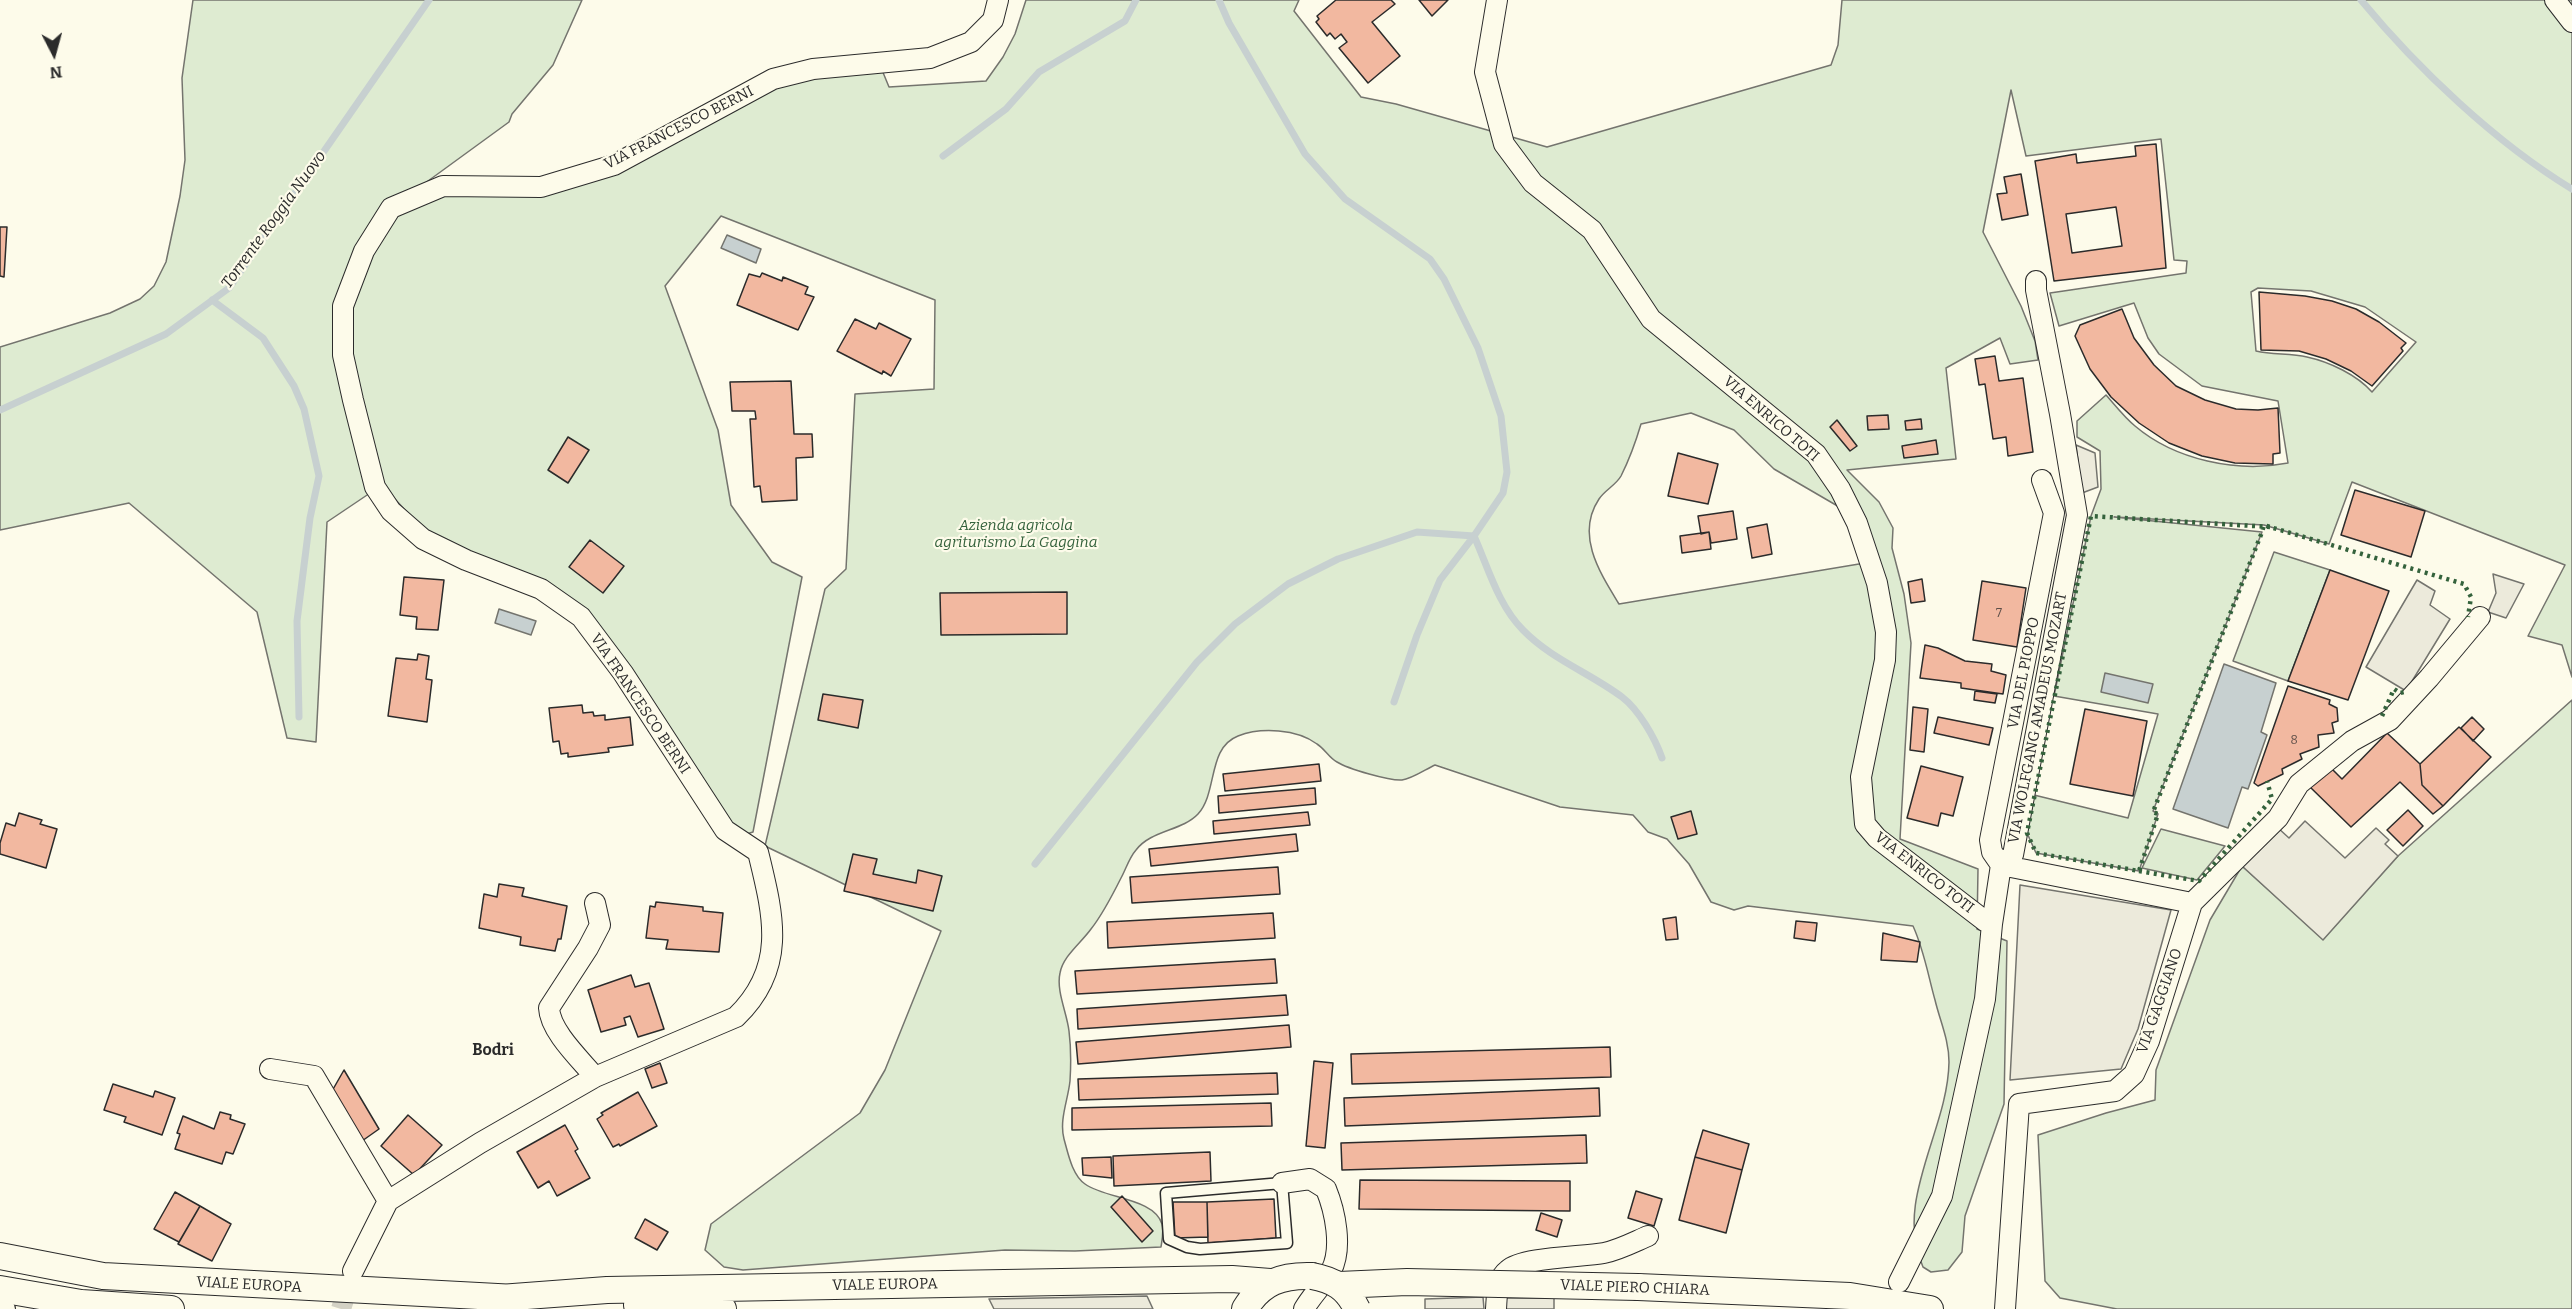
<!DOCTYPE html>
<html>
<head>
<meta charset="utf-8">
<style>
	body { margin:0 }
	#map { position:relative; width:2572px; height:1309px; overflow:hidden; background:#fdfbea; font-family:Bitter,serif }
	canvas { display:block }
	.north { position:absolute; left:24px; top:24px; width:60px; height:60px; -webkit-text-stroke:4px #fdfbea; paint-order:stroke; rotate:174deg; font-size:16px; font-weight:700; line-height:24px; text-align:center; color:#2b2b2b }
	.north::after { content:''; display:block; margin:auto; width:21px; height:27px; background:#2b2b2b; clip-path:polygon(50% 0,100% 100%,50% 72%,0 100%) }
</style>
</head>
<body>
<div id="map">
<canvas width="2572" height="1309"></canvas>
<div class="north">N</div>
</div>
<script>
const g = document.querySelector('canvas').getContext('2d');
g.lineJoin = 'round';
function fill(path, color) { g.fillStyle = color; g.fill(path, 'evenodd'); }
function stroke(path, color, width, dash) { g.strokeStyle = color; g.lineWidth = width; g.lineCap = dash ? 'butt' : 'round'; g.setLineDash(dash || []); g.stroke(path); }
function write(font, color, halo, rows, align = 'center') {
  g.font = font + ' Bitter,serif'; g.lineWidth = 4.5; g.setLineDash([]); g.textBaseline = 'middle'; g.strokeStyle = halo; g.fillStyle = color; for (const [text, x, y, turn = 0] of rows) {
    g.save(); g.translate(x, y); g.rotate((+turn || 0) * Math.PI / 180); g.textAlign = isNaN(turn) ? turn : align; if (halo) g.strokeText(text, 0, 0); g.fillText(text, 0, 0); g.restore();
  }
}
const green = new Path2D(`
	M193 0H582L553 65 512 114 509 122 428 181 404 206 445 192 546 193 781 83 882 70 889 87 986 81 1003 57 1015 34 1026 0H1299L1294 11 1361 97 1396 104 1547 147 1831 65 1838 45 1842 0H2572V677L2562 645 2528 636 2565 565 2352 482 2329 544 2264 525 2114 517 2262 532 2153 811 2158 814 2139 871 2036 853 2027 833 2034 795 2128 818 2158 714 2054 696 2091 516 2101 489 2100 451 2077 437V421L2106 395C2115 405 2124 417 2135 426 2175 460 2237 473 2288 463L2278 401 2202 386 2159 354 2148 338 2134 303 2059 326 2050 293 2186 273 2187 261 2174 260 2161 139 2026 156 2011 90 1983 232 2021 306 2035 341 2038 360 2010 364 2000 338 1946 368 1956 459 1847 470 1879 502 1893 528 1892 548 1904 594 1911 643 1900 839 1978 869 1977 929 2007 941 2004 1104 1965 1216 1962 1252 1948 1270 1931 1272 1923 1267C1893 1200 1948 1131 1949 1062 1949 1040 1940 1021 1935 1000 1928 975 1924 950 1913 926L1748 906 1734 910 1711 902 1689 864 1667 839 1648 832 1633 815 1560 807 1435 765C1426 769 1412 779 1402 780 1390 781 1348 769 1337 762 1329 758 1325 749 1317 744 1297 729 1261 727 1238 736 1207 748 1218 792 1198 814 1182 831 1151 830 1136 850 1129 858 1126 869 1121 878 1112 896 1103 914 1091 929 1081 943 1063 956 1060 973 1056 991 1067 1013 1069 1031 1071 1047 1071 1065 1070 1081 1068 1100 1059 1120 1064 1139 1068 1153 1072 1175 1085 1184 1106 1199 1154 1198 1162 1224 1164 1231 1162 1240 1161 1247L1075 1251 1005 1250 743 1270 724 1267 705 1250 711 1224 860 1113 885 1070 941 931 765 846 825 589 846 569 855 394 934 389 935 300 721 216 665 286 718 430 731 505 772 562 802 577 753 832 740 836 583 614 428 535 382 485 327 522 316 742 287 738 257 612 129 503 0 530V347L110 313 140 299 154 286 166 262 180 196 185 160 182 78ZM2258 288 2311 291 2365 307 2416 342 2372 392C2357 375 2330 362 2307 357 2290 353 2273 355 2256 351L2251 292ZM1691 413 1734 430 1774 469 1841 508 1865 563 1619 604C1600 573 1575 535 1599 499 1605 490 1616 485 1621 476 1629 460 1636 441 1641 424Z
	M2274 552 2330 570 2288 681 2233 661Z
	M2572 700V1309H2117L2060 1298 2045 1281 2038 1135 2106 1113 2155 1100 2156 1070 2210 920 2242 866 2323 939 2398 856Z
	M2161 829 2225 846 2197 880 2142 868Z`);
const parking = new Path2D(`
	M2076 445 2095 453 2098 487 2082 493Z
	M2493 574 2524 584 2506 618 2488 612 2496 593Z
	M2417 580 2435 591 2430 605 2450 619 2406 691 2366 667Z
	M2305 821 2345 858 2376 828 2389 840 2385 844 2398 856 2323 940 2242 866 2277 827 2289 838Z
	M2020 885 2171 910 2138 1029 2121 1069 2010 1080Z
	M1147 1296 1153 1309H994L989 1299Z
	M1483 1297 1484 1309H1425V1299Z
	M1506 1298H1554V1309H1506Z`);
const water = new Path2D(`
	M727 235 761 249 756 263 721 248Z
	M499 609 536 621 531 635 495 623Z
	M2224 664 2276 683 2261 732 2267 735 2248 789 2242 787 2228 828 2173 809Z
	M2105 673 2153 684 2148 703 2101 692Z`);
const stream = new Path2D(`
	M1219 0 1229 23 1305 154 1345 199 1430 259 1444 279 1478 348 1501 416 1507 472 1503 493 1474 536 1440 580 1417 635 1394 702
	M2361 0C2417 68 2496 143 2572 189
	M943 156 1006 109 1039 72 1125 21 1136 0
	M212 300 263 338 294 386 304 409 319 476 310 518 297 621 299 717
	M0 410 166 334 229 288 429 0
	M1035 864 1197 662 1235 624 1288 584 1338 559 1417 532 1474 536C1488 567 1498 605 1523 630 1551 659 1590 673 1622 697 1639 710 1655 738 1662 758`);
const building = new Path2D(`
	M1336 0H1391L1395 4 1372 22 1400 56 1368 83 1339 48 1347 42 1341 34 1335 39 1330 33 1327 36 1316 22 1319 19 1317 16Z
	M1419 0H1448L1432 16Z
	M2156 144 2166 268 2054 281 2035 161 2076 154 2077 163 2136 156 2135 146ZM2116 207 2122 246 2072 253 2066 214Z
	M2021 174 2028 215 2002 220 1997 194 2007 193 2004 177Z
	M0 227H7L4 277 0 276Z
	M762 273 782 281 783 277 808 287 805 294 814 297 798 330 737 305 749 274 760 277Z
	M2259 292 2305 296 2332 301 2356 309 2379 322 2406 343 2401 348 2403 351 2372 386 2351 371 2326 359 2299 351 2261 350Z
	M2122 309 2134 338 2154 365 2176 386 2205 400 2236 409 2258 410 2278 408 2280 453 2273 454V464L2235 463 2202 456 2169 443 2139 423 2111 397 2090 369 2075 336 2080 325Z
	M855 319 876 329 879 323 911 339 891 376 883 371 882 374 837 351Z
	M1995 356 1999 381 2023 378 2033 452 2008 456 2006 437 1993 439 1985 384 1979 385 1975 359Z
	M791 381 794 434H812L813 457 796 458 797 500 762 502 760 486 754 487 750 419H756L755 411H732L730 382Z
	M1888 415 1889 429 1868 430 1867 416Z
	M1921 419 1922 429 1906 430 1905 421Z
	M1837 420 1857 446 1850 451 1830 427Z
	M568 437 589 450 568 483 548 470Z
	M1936 440 1938 454 1904 458 1902 446Z
	M1678 453 1718 464 1708 504 1668 496Z
	M2355 490 2425 511 2411 557 2341 535Z
	M1733 511 1737 539 1711 543 1709 532 1701 534 1698 516Z
	M1767 524 1772 554 1752 558 1747 528Z
	M1709 532 1711 549 1682 553 1680 536Z
	M590 540 624 566 603 593 569 567Z
	M2330 570 2389 591 2348 700 2288 681Z
	M404 577 444 580 438 630 416 629 417 617 400 615Z
	M1922 579 1925 601 1911 603 1908 582Z
	M1982 581 2026 588 2017 647 1973 640Z
	M1067 592V634L941 635 940 593Z
	M1925 645 1938 648 1965 661 1992 664 1991 671 2006 675 2003 694 1961 688V683L1920 678Z
	M418 654 429 656 426 679 432 680 427 722 388 716 396 658 417 660Z
	M2288 686 2330 700 2329 704 2337 708 2338 721 2332 723 2334 733 2318 735 2319 747 2300 754 2302 759 2282 769 2283 774 2258 786 2254 783Z
	M1975 691 1997 694 1995 703 1974 700Z
	M823 694 863 700 858 728 818 720Z
	M582 705 583 713 593 712 594 716 605 715V720L630 717 633 745 608 748 609 752 568 757V753L561 754 559 741 553 742 549 708Z
	M1913 707 1928 709 1924 752 1910 750Z
	M2085 709 2147 721 2133 796 2070 784Z
	M1938 717 1993 728 1989 745 1934 733Z
	M2472 717 2484 729 2473 741 2461 728Z
	M2459 727 2491 757 2443 806 2422 785 2420 764Z
	M2387 733 2420 764 2422 785 2443 806 2433 814 2400 782 2351 827 2310 787 2330 767 2342 779Z
	M1319 764 1321 781 1225 791 1223 774Z
	M1921 766 1963 777 1953 816 1941 813 1938 826 1907 818Z
	M1315 788 1316 804 1219 813 1218 796Z
	M2408 810 2423 826 2403 846 2387 830Z
	M1691 811 1697 834 1678 839 1671 817Z
	M1308 812 1310 825 1214 834 1213 821Z
	M19 813 42 820 40 824 57 829 46 868 0 854V843L6 823 15 826Z
	M1296 834 1298 851 1151 866 1149 849Z
	M853 854 877 859 873 874 916 883 918 870 942 876 933 911 844 891Z
	M1278 867 1280 894 1132 903 1130 877Z
	M499 884 524 888 522 896 567 906 561 939H558L555 951 520 945 521 937 479 928 484 894 497 897Z
	M656 902 703 907V911L723 913 719 952 666 949 668 940 646 938 650 906 655 907Z
	M1273 913 1275 938 1108 948 1107 922Z
	M1676 917 1678 939 1666 940 1663 919Z
	M1796 921 1817 923 1815 941 1794 938Z
	M1883 933 1920 942 1917 962 1881 960Z
	M1275 959 1277 983 1077 994 1075 971Z
	M631 975 635 987 649 983 664 1029 638 1037 630 1016 624 1018 626 1025 601 1032 588 990Z
	M1286 995 1288 1015 1078 1029 1077 1009Z
	M1289 1025 1291 1047 1078 1064 1076 1042Z
	M1610 1047 1611 1077 1352 1084 1351 1054Z
	M1314 1061 1333 1063 1325 1148 1306 1146Z
	M660 1063 667 1083 652 1088 645 1069Z
	M344 1070 379 1129 362 1141 332 1091Z
	M1277 1073 1278 1094 1079 1100 1078 1079Z
	M113 1084 153 1097 155 1091 175 1098 162 1135 124 1122 126 1117 104 1110Z
	M1599 1088 1600 1116 1345 1126 1344 1098Z
	M638 1092 657 1126 620 1146 619 1144 613 1147 597 1119 603 1115 601 1113Z
	M1271 1103 1272 1126 1072 1130V1108Z
	M220 1112 231 1115 230 1119 245 1124 233 1154 226 1152 222 1164 175 1149 180 1134 177 1133 183 1116 214 1129Z
	M408 1115 442 1145 414 1175 381 1146Z
	M565 1125 578 1149 575 1151 590 1178 557 1196 549 1181 538 1188 517 1152Z
	M1703 1130 1749 1144 1742 1170 1695 1157Z
	M1586 1135 1587 1163 1342 1170 1341 1143Z
	M1210 1152 1211 1181 1114 1186 1113 1156Z
	M1111 1157 1112 1178 1083 1175 1082 1158Z
	M1695 1157 1742 1170 1726 1233 1679 1220Z
	M1360 1180 1570 1181V1211L1359 1209Z
	M1636 1191 1662 1199 1654 1226 1628 1218Z
	M175 1192 200 1206 179 1242 154 1229Z
	M1122 1196 1153 1231 1142 1242 1111 1207Z
	M1274 1199 1276 1238 1208 1243 1207 1202Z
	M1173 1202H1207L1208 1237 1175 1238Z
	M200 1206 231 1224 212 1261 178 1244Z
	M1541 1213 1562 1220 1557 1237 1536 1230Z
	M645 1219 668 1232 657 1250 635 1238Z`);
const minorTunnel = new Path2D(`
	M341 1309 351 1277`);
const service = new Path2D(`
	M1282 1183 1287 1243 1200 1249 1187 1247 1169 1239 1166 1193Z`);
const minor = new Path2D(`
	M1497 0 1485 72 1504 144 1533 183 1592 230 1651 319 1816 454 1840 489 1857 523 1877 583 1886 632 1885 660 1861 777 1865 824 1877 838 1985 921 1992 924
	M2555 0 2572 22
	M2001 865 2192 903 2149 1041 2134 1074 2115 1091 2019 1104 2005 1309
	M2001 865 1992 852 1990 840 2054 513 2042 480
	M2192 903 2278 818 2299 784 2352 741 2390 720 2429 678 2480 617
	M270 1069 314 1076 388 1201
	M595 1077C580 1059 550 1031 549 1008L588 948 600 925 595 903
	M1282 1183 1310 1179 1326 1189C1335 1211 1343 1248 1331 1271 1324 1284 1312 1295 1304 1309
	M353 1271 388 1201 480 1143 595 1077 736 1017C788 967 773 914 758 852L725 830 623 673 581 617 541 589 466 560 423 539 391 511 375 487 353 400 343 355V306L364 251 391 208 443 186 541 187 614 165 773 79 813 69 930 58 971 42 993 20 998 0
	M1899 1282 1942 1196 1985 999 1992 924 2001 865 2013 855 2077 515 2060 414 2036 290V281
	M0 1304 5 1309
	M1496 1309C1497 1296 1496 1279 1508 1270 1522 1257 1582 1257 1604 1253 1619 1250 1634 1242 1648 1236`);
const tertiary = new Path2D(`
	M0 1256 103 1276 516 1298
	M1638 1287 1850 1296 1930 1309
	M0 1289 81 1303 171 1309
	M500 1298 607 1290 1232 1279 1270 1282
	M637 1305 723 1309
	M1245 1309C1261 1282 1282 1275 1312 1276`);
const tertiaryBridge = new Path2D(`
	M1312 1276C1334 1280 1347 1288 1357 1309
	M1339 1285 1407 1282 1638 1287`);
const hedge = new Path2D(`
	M2270 527 2091 516 2027 833 2036 853 2139 871 2158 814 2153 812 2262 532 2264 525 2270 527 2464 584 2471 597 2468 617
	M2382 716 2394 689 2400 693 2408 691
	M2139 871 2199 881 2272 799 2267 781`);
const numberNames = [
	["7",1999,614],
	["8",2294,741]
];
const streetNames = [
	["VIA FRANCESCO BERNI",679,128,-27],
	["VIA ENRICO TOTI",1771,419,41],
	["VIA DEL PIOPPO",2024,673,-79],
	["VIA FRANCESCO BERNI",640,704,56],
	["VIA WOLFGANG AMADEUS MOZART",2038,718,-79],
	["VIA ENRICO TOTI",1924,873,38],
	["VIA GAGGIANO",2160,1001,-71],
	["VIALE EUROPA",249,1285,3],
	["VIALE EUROPA",885,1285,-1],
	["VIALE PIERO CHIARA",1635,1288,2]
];
const parkNames = [
	["Azienda agricola",1016,526],
	["agriturismo La Gaggina",1016,543]
];
const waterNames = [
	["Torrente Roggia Nuovo",274,220,-54]
];
const neighbourhoodNames = [
	["Bodri",493,1051]
];
fill(green, '#deebd1');
stroke(green, '#74746e', 1.5);
fill(parking, '#eceadb');
stroke(parking, '#74746e', 1.5);
fill(water, '#c7d0d0');
stroke(water, '#74746e', 1.5);
stroke(stream, '#c7d0d0', 7);
fill(building, '#f2b8a0');
stroke(building, '#2b2b2b', 1.5);
stroke(minorTunnel, '#d3d1c4', 20, [20, 10]);
stroke(service, '#2b2b2b', 13);
stroke(minor, '#2b2b2b', 22);
stroke(tertiary, '#2b2b2b', 28);
stroke(service, '#fdfbea', 10);
stroke(minor, '#fdfbea', 20);
stroke(tertiary, '#fdfbea', 26);
stroke(tertiaryBridge, '#2b2b2b', 28, []);
stroke(tertiaryBridge, '#fdfbea', 26);
stroke(hedge, '#34623c', 4.5, [3, 4.5]);
write('12px', '#5d4e48', null, numberNames);
write('15px', '#2b2b2b', '#fdfbea', streetNames);
write('italic 15px', '#34623c', '#fdfbea', parkNames);
write('italic 16px', '#2b2b2b', '#fdfbea', waterNames);
write('bold 16px', '#2b2b2b', '#fdfbea', neighbourhoodNames);
</script>
</body>
</html>
